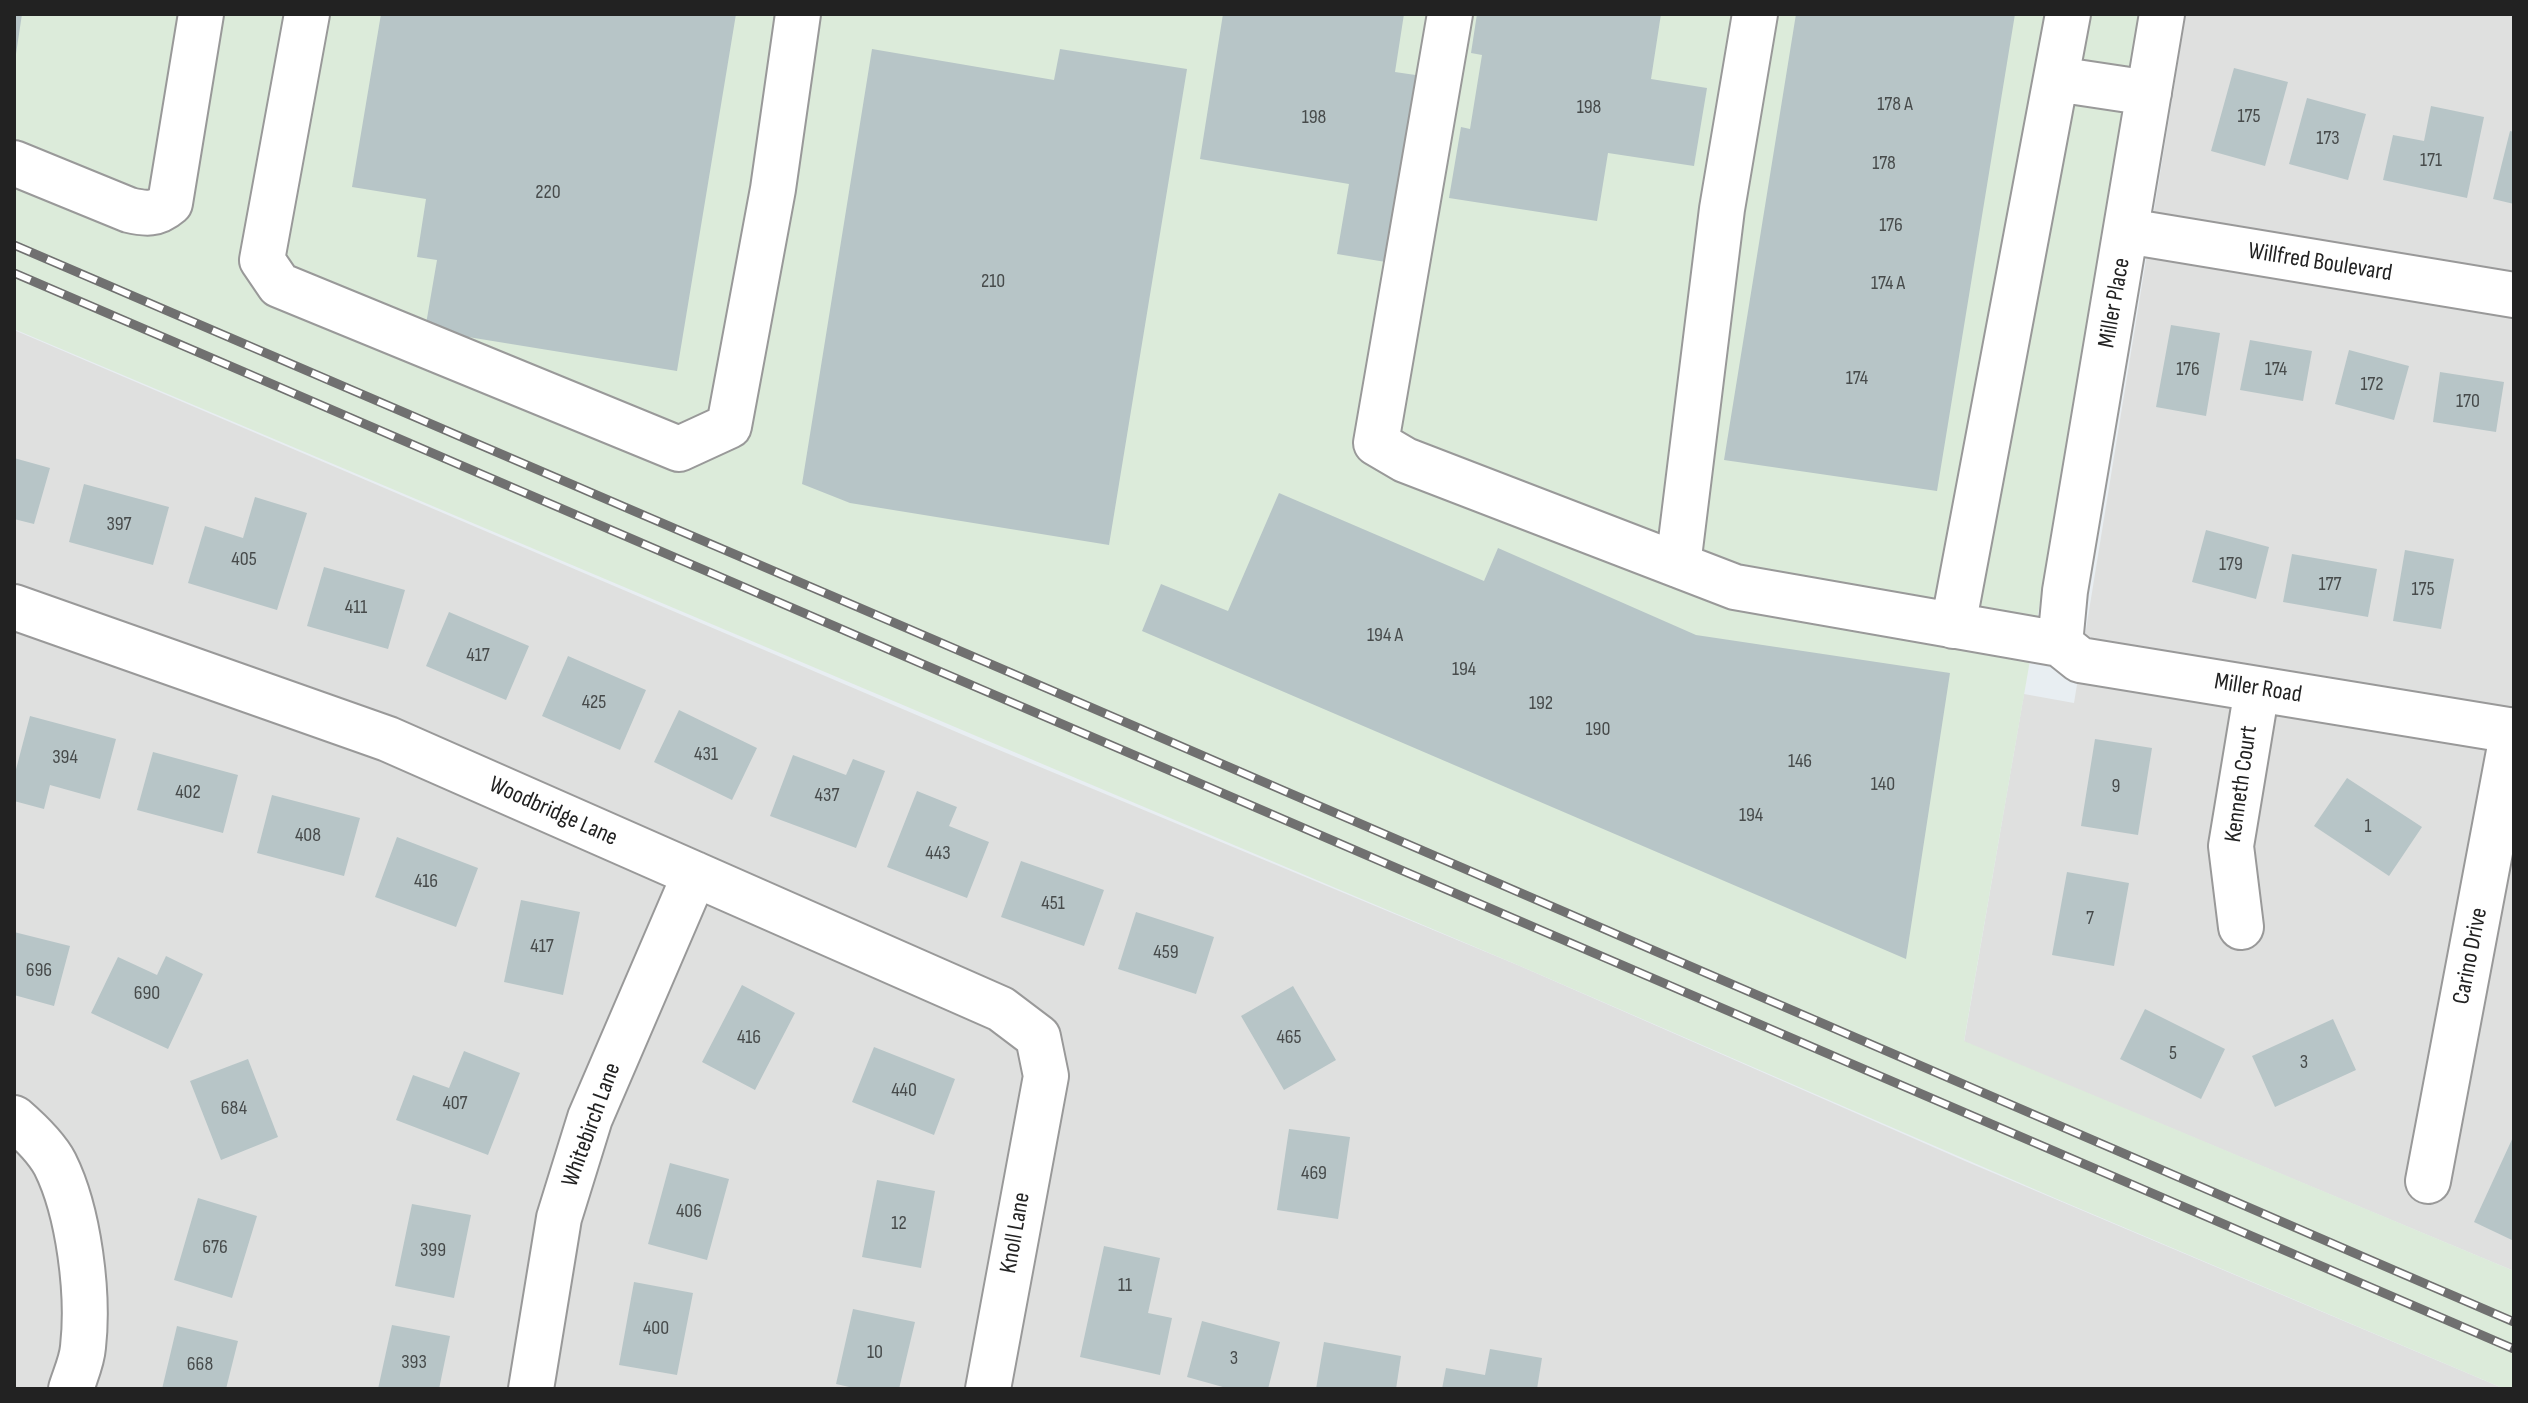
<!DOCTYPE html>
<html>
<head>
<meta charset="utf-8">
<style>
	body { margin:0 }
	#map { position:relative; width:2528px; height:1403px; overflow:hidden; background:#e8eef2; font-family:"Sofia Sans Condensed",sans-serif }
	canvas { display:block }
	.frame { position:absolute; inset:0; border:16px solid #222; pointer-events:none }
</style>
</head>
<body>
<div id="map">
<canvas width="2528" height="1403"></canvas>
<div class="frame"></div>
</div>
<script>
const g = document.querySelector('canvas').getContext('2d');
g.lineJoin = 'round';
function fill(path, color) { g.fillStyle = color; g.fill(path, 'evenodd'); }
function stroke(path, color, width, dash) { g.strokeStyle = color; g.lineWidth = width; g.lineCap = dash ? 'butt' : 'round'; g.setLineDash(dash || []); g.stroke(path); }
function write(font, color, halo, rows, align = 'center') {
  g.font = font + ' "Sofia Sans Condensed",sans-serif'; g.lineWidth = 6; g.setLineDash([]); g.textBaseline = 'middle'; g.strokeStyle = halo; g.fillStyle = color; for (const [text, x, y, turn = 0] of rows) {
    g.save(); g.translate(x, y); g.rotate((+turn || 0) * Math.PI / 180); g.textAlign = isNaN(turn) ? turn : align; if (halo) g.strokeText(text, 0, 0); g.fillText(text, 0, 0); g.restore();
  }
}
const residential = new Path2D(`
	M2186 14H2514V1271L1964 1042 2024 694 2074 703Z
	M14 330 987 745 1520 966 1965 1161 2505 1389H14Z`);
const industrial = new Path2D(`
	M14 14H2142L1964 1041 2514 1271V1389H2505L2057 1199 1520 966 14 329Z`);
const building = new Path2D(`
	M14 14H22L16 54 14 53Z
	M381 14H736L677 371 425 330 437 260 417 257 426 199 352 187Z
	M1223 14H1404L1395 72 1429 77 1398 264 1337 254 1349 184 1200 159Z
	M1477 14H1661L1651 79 1707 88 1694 166 1608 153 1597 221 1449 198 1461 127 1470 129 1482 55 1471 53Z
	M1796 14H2015L1937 491 1724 460Z
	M872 49 1054 80 1060 49 1187 69 1109 545 850 503 802 484Z
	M2234 68 2288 82 2265 166 2211 151Z
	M2307 98 2366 114 2348 180 2289 164Z
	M2431 106 2484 117 2467 198 2383 180 2393 135 2424 141Z
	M2510 131 2514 132V204L2493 199Z
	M2171 325 2220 333 2206 416 2156 407Z
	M2250 340 2312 351 2303 401 2240 390Z
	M2349 350 2409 366 2394 420 2335 404Z
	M2440 372 2504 382 2496 432 2433 422Z
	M14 458 50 468 34 524 14 519Z
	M84 484 169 507 153 565 69 542Z
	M1279 493 1484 581 1498 548 1696 635 1950 673 1906 959 1142 631 1161 584 1228 611Z
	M255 497 307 513 277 610 188 583 205 526 243 538Z
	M2206 530 2269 547 2256 599 2192 582Z
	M2405 550 2454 559 2441 629 2393 621Z
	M2292 554 2377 569 2368 617 2283 602Z
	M324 567 405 590 388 649 307 626Z
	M449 612 529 646 506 700 426 666Z
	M568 656 646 690 620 750 542 716Z
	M679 710 757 748 732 800 654 762Z
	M30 716 116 739 100 799 50 785 44 809 14 801V777Z
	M2095 739 2152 748 2138 835 2081 826Z
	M153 752 238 775 223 833 137 810Z
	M793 755 846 775 853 759 885 771 856 848 770 816Z
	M2347 778 2422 827 2389 876 2314 826Z
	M917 791 957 807 949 826 989 842 967 898 887 867Z
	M272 795 360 818 344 876 257 853Z
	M397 837 478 868 456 927 375 897Z
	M1021 861 1104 890 1084 946 1001 917Z
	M2067 872 2129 883 2114 966 2052 955Z
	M521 900 580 912 563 995 504 982Z
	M1136 912 1214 937 1196 994 1118 969Z
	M14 932 70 946 54 1006 14 995Z
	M166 956 203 974 168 1049 91 1013 118 957 157 975Z
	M742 985 795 1013 755 1090 702 1062Z
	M1293 986 1336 1060 1284 1090 1241 1016Z
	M2145 1009 2225 1049 2201 1099 2120 1059Z
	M2333 1019 2356 1070 2275 1107 2252 1056Z
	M874 1047 955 1079 934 1135 852 1102Z
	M464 1051 520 1073 488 1155 396 1120 413 1075 449 1088Z
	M248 1059 278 1137 221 1160 190 1081Z
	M1289 1129 1350 1137 1338 1219 1277 1210Z
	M2514 1135V1241L2474 1222Z
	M670 1163 729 1179 707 1260 648 1244Z
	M877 1180 935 1191 921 1268 862 1257Z
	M198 1198 257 1216 232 1298 174 1280Z
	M412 1204 471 1215 454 1298 395 1286Z
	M1104 1246 1160 1258 1148 1313 1172 1318 1160 1375 1080 1357Z
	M634 1282 693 1293 677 1375 619 1365Z
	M853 1309 915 1322 899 1389H858L836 1384Z
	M1202 1321 1280 1342 1268 1389H1230L1187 1377Z
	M392 1325 450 1336 439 1389H378Z
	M177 1326 238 1341 226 1389H162Z
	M1324 1342 1401 1356 1396 1389H1316Z
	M1490 1349 1542 1358 1537 1389H1442L1446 1368 1485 1375Z`);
const minor = new Path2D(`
	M307 14 262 260 279 285 679 449 729 426 773 189 798 14
	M1450 14 1376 443 1405 460 1735 587 2060 644
	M2162 14 2065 591 2060 644 2080 660 2514 731
	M2056 79 2149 93
	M14 163 129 210C146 214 156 215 170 203L201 14
	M2127 231 2514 295
	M1678 565 1722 209 1755 14
	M14 607 388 739 1001 1009 1038 1037 1046 1076 988 1389
	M1953 626 2068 14
	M2241 927 2231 846 2257 689
	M14 1118C29 1131 46 1147 55 1164 79 1212 89 1294 83 1347 82 1361 75 1376 71 1389
	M2428 1181 2513 730
	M531 1389 559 1218 590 1118 695 874`);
const rail = new Path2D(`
	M14 245 1009 672 2514 1322
	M14 273 2514 1349`);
const numberNames = [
	["178 A",1895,105],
	["198",1589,108],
	["175",2249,117],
	["198",1314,118],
	["173",2328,139],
	["171",2431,161],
	["178",1884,164],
	["220",548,193],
	["176",1891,226],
	["210",993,282],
	["174 A",1888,284],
	["176",2188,370],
	["174",2276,370],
	["174",1857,379],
	["172",2372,385],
	["170",2468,402],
	["397",119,525],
	["405",244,560],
	["179",2231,565],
	["177",2330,585],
	["175",2423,590],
	["411",356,608],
	["194 A",1385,636],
	["417",478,656],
	["194",1464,670],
	["425",594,703],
	["192",1541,704],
	["190",1598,730],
	["431",706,755],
	["394",65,758],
	["146",1800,762],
	["140",1883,785],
	["9",2116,787],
	["402",188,793],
	["437",827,796],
	["194",1751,816],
	["1",2368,827],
	["408",308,836],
	["443",938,854],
	["416",426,882],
	["451",1053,904],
	["7",2090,919],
	["417",542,947],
	["459",1166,953],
	["696",39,971],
	["690",147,994],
	["416",749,1038],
	["465",1289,1038],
	["5",2173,1054],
	["3",2304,1063],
	["440",904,1091],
	["407",455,1104],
	["684",234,1109],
	["469",1314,1174],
	["406",689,1212],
	["12",899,1224],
	["676",215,1248],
	["399",433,1251],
	["11",1125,1286],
	["400",656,1329],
	["10",875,1353],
	["3",1234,1359],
	["393",414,1363],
	["668",200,1365]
];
const streetNames = [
	["Willfred Boulevard",2320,263,9],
	["Miller Place",2115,303,-80],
	["Miller Road",2258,689,9],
	["Kenneth Court",2242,784,-82],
	["Woodbridge Lane",553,812,24],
	["Carino Drive",2471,956,-79],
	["Whitebirch Lane",592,1125,-70],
	["Knoll Lane",1016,1233,-80]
];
fill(residential, '#dfe0df');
fill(industrial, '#dcebda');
fill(building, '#b7c5c7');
stroke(minor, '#999', 48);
stroke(minor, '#fff', 44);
stroke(rail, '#707070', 9);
stroke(rail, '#fff', 6, [18]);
write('20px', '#474b4b', null, numberNames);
write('24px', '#222', '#fff', streetNames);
</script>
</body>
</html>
